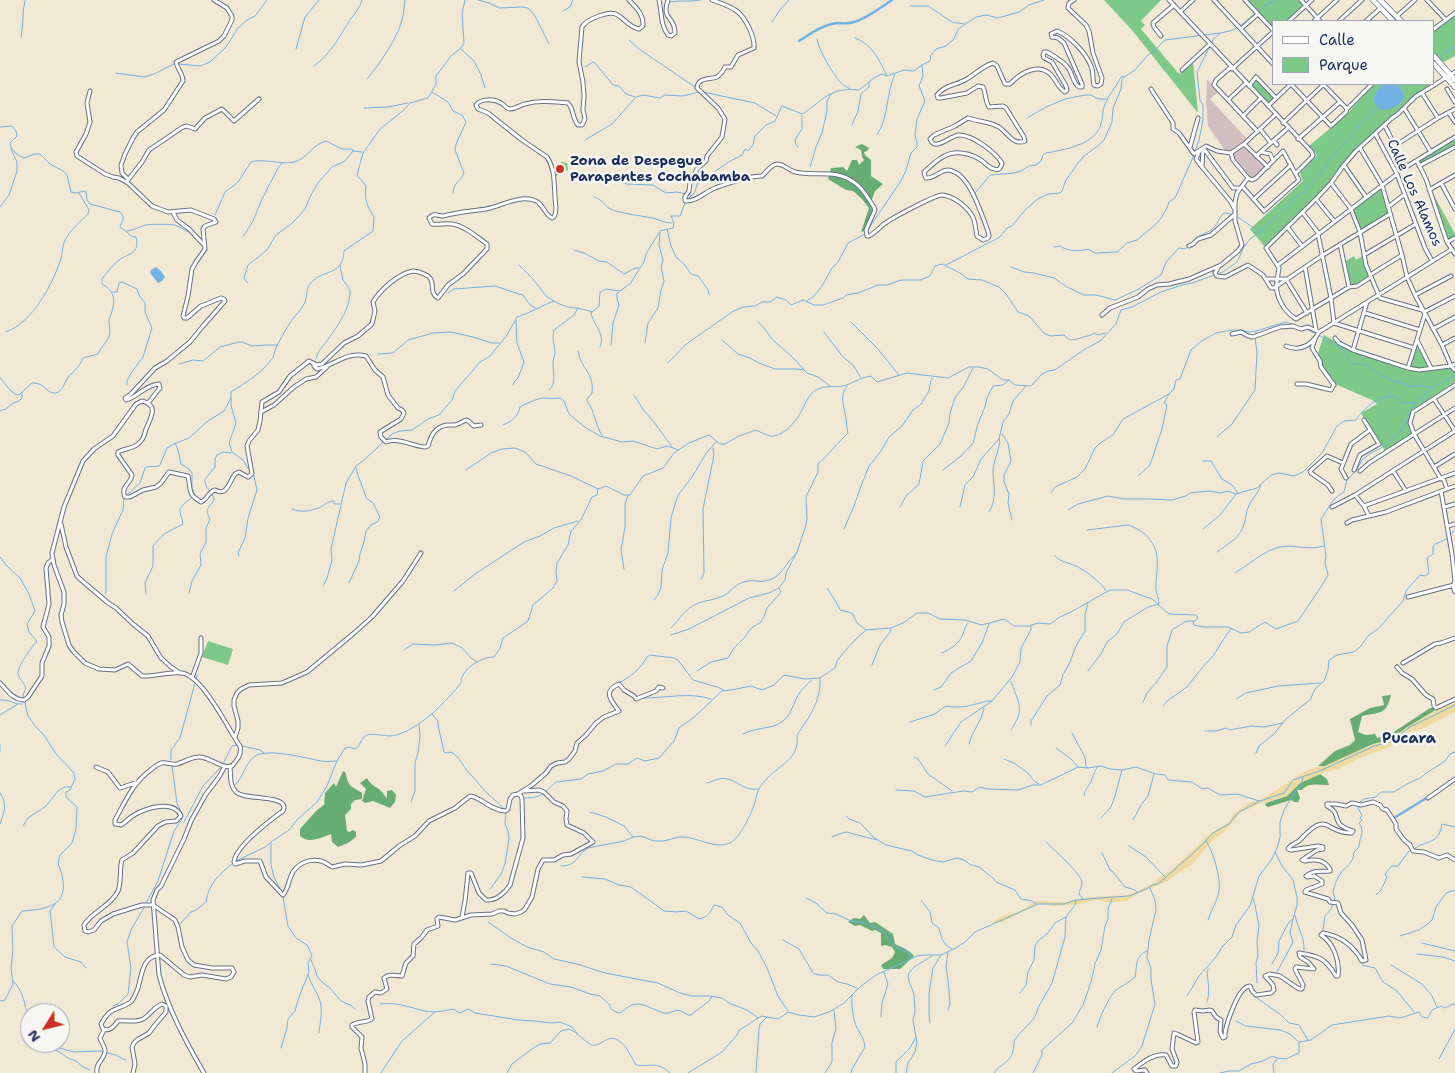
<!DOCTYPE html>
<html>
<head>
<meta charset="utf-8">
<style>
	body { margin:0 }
	#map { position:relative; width:1455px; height:1073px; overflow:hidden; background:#f2e9d5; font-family:"Shantell Sans",sans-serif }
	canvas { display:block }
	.legend { position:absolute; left:1272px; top:20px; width:162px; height:65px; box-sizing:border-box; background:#f6f6f2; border:1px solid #9ea6b7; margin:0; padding:6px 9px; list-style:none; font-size:15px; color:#1b2f5e }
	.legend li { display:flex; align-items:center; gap:10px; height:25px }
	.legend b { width:25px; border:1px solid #9ea6b7 }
	.north { position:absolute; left:20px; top:1003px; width:50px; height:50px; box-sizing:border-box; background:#f6f6f2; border:1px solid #9ea6b7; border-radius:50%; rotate:234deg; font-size:14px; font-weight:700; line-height:20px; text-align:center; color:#1b2f5e }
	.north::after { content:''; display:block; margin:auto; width:18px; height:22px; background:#c8321e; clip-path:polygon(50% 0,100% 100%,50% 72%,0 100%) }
</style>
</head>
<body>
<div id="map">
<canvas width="1455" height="1073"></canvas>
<ul class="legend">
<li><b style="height:6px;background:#fff"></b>Calle</li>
<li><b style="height:14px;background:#7dc987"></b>Parque</li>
</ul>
<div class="north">N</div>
</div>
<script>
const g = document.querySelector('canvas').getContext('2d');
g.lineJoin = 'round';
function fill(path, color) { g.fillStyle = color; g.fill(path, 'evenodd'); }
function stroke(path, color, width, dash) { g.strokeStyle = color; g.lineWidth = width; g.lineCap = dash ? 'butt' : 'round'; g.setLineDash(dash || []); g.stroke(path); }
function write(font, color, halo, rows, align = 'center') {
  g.font = font + ' "Shantell Sans",sans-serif'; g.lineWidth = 5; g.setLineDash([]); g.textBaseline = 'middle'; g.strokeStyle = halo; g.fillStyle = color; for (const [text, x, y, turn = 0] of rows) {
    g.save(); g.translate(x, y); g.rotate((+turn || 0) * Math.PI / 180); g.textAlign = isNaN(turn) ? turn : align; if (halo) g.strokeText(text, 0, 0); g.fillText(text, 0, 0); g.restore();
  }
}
const industrial = new Path2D(`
	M1207 79 1219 91 1210 99 1247 139 1229 152H1226L1208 126 1206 102Z
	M1244 146 1266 167 1253 179 1248 176 1234 159 1233 153Z`);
const green = new Path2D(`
	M1104 0H1161L1141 21 1145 25 1141 29 1179 74 1193 62 1198 113 1132 30Z
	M1247 0H1298L1303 5 1287 21H1274V28Z
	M1455 15V56L1442 63 1434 54V31Z
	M1256 78 1274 98 1268 104 1251 86Z
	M1374 84H1433L1411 98 1399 112 1389 118 1373 135 1346 161 1328 184 1303 212 1266 246H1264L1250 229 1303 181 1300 173 1317 155 1309 146 1348 113Z
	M1455 138V145L1420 164 1419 161Z
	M562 162 567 163 568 170 556 176 553 168Z
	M1381 187 1388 213 1361 230 1353 209Z
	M1431 190 1455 234V236L1448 241Z
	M1354 256 1356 260 1362 256 1369 277 1357 284 1350 285 1346 261Z
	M1324 335 1351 351 1409 371 1417 343 1431 370 1455 365V382L1412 410 1408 424 1412 434 1385 451 1361 413 1377 404 1372 400 1335 384 1316 359Z
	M208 641 233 649 228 665 202 657Z`);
const forest = new Path2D(`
	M862 144 869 148 867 151 864 152 865 155 871 160V176L883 184 875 191 870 205C876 212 867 223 864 231L861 232 869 208 861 198 853 191 846 190 828 179 831 168 843 167 847 171 852 160H857L859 165 864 160 862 157 861 150 855 147Z
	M1391 695C1386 715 1381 712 1362 716L1358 732 1366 735 1375 734 1377 738 1394 732 1430 708H1434V711L1406 728 1390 740 1373 744 1325 766H1318L1335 751 1350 745 1355 740 1350 719 1370 708 1384 705 1382 696Z
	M343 771 345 772C350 789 349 784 362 793V799L355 800 351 804V809L345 815 347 831 349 832 353 830 356 832V837L348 843 338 847 332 842 331 834C320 838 309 844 300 836V829L317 810 324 805 325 793 334 783 336 787Z
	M1320 774 1327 779 1329 785C1319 785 1308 782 1302 790H1297L1300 798 1298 802H1294L1291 800 1268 807 1265 805 1266 803 1287 796 1300 783Z
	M367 778C371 786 378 787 382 792 384 794 385 797 387 798V791L392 790 396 795 395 802 390 808 373 801 365 803 362 801 366 789 360 783Z
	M864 915 870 923 875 922 893 934 895 944C903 948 908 949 914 956L900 969H883L881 965 892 958 895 952 892 947 885 945 881 946V933L875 930 872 931 860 925 855 926 848 922 854 918 860 919Z`);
const sand = new Path2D(`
	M1455 700V712L1422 729 1410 732 1390 747 1357 759 1339 769 1325 772 1300 783 1287 796 1261 803 1242 812 1238 815 1233 822 1227 829 1211 842 1192 865 1177 874 1168 881 1140 893 1127 901 1110 903 1096 900 1079 904 1056 906 1038 904 1002 922 991 924C998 915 1011 915 1020 911 1026 908 1031 903 1038 901L1064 902 1090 897 1127 895 1138 891 1155 882 1161 876 1170 871 1211 833 1229 822 1234 813 1251 802 1260 800 1291 781C1299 773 1314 766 1325 766L1374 744 1390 740 1406 728Z`);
const water = new Path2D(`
	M1384 84H1396L1403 92 1404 97C1399 106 1392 110 1381 110 1369 100 1374 93 1384 84Z
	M156 267 161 271 165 277 162 281 158 283 150 273 151 270Z`);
const stream = new Path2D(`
	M478 0 489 3 499 8 522 7 528 8 535 16 549 44
	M669 2C680 0 690 2 701 0
	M910 6H928L952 22 964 24
	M563 11 570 7 573 0
	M772 22 780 10 789 0
	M21 37C24 24 22 12 25 0
	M855 38C872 44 880 61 887 76
	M817 39C818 49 833 74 840 82 843 85 847 87 850 89
	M629 40 639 49 695 87
	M296 49 305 17 319 0
	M461 49 474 61 481 75 485 88
	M1441 55 1455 47
	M178 64 200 66 210 62 226 47 238 28 247 20 255 16 267 0
	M314 66C330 55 340 36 350 20 355 13 360 8 362 0
	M585 67 593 62 595 63 613 85 619 86 626 94 635 97
	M116 73 144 77 154 74 174 64
	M367 79C379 65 398 37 402 20 404 13 404 7 405 0
	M1400 87 1404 84
	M432 92 448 102 453 111 462 115 466 122 456 144 455 150 464 173C461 181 453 183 453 193
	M703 92 755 103 776 116
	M364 108 388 107 408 103
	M1027 118 1046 107 1065 99 1085 95H1091L1098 99H1107
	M852 125 858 111 861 94 869 87V83
	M0 127 12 126 16 131 17 136 10 143C10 150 18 156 25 158L34 154H40L50 164 63 171 67 175 71 192 76 193 84 191 86 192 87 200 90 204 120 212C125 216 123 221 120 226L121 228 127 232 131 236 136 237C140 254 129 253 119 260 112 265 107 273 102 279V284C115 292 116 300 111 314 110 317 109 318 109 321 109 327 111 331 109 337 106 343 101 347 98 354L83 358C78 370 71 372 66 381 63 386 61 394 53 393 44 391 46 383 32 383L22 392V398L19 401 13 403 6 409 0 411
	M877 135C889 117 886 93 895 74
	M585 140 612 124 636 97 643 95 660 98 665 95 683 96 699 92
	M798 147 795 143 796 138 802 129V116
	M1195 151 1199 140 1203 120V105L1200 100 1197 72 1214 38 1221 33 1233 30 1244 23 1262 7 1276 0
	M810 167 816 147 822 133 827 111V101L831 94
	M613 180 618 181 627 184 653 185 666 193 677 192 691 195
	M975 193 990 175 1014 173 1021 171 1029 166 1036 165 1041 161 1043 155 1046 153C1063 150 1093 145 1100 127 1103 120 1102 111 1105 104 1109 94 1116 87 1121 77L1124 76
	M594 197C602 199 604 205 610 209 619 213 642 216 653 218 660 220 665 223 672 223
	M687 200 695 192 697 184 706 180 710 175 727 163 742 155 745 149 748 151 753 145 755 136 766 125 775 121 782 106 802 114C807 112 810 108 815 105 830 92 840 88 859 90L874 78 882 74 887 76 904 70 914 71 922 65 930 61 931 55 936 49 946 46 954 39 958 29 976 17 986 15 998 18 1019 12 1029 5 1044 0
	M0 207 9 195 17 171V162L11 149
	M215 215 225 192 238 182 251 162C263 158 280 165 294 162 307 159 313 144 326 141L342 149H352L353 151
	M667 229 671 246 676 257 684 264 691 274 698 276 708 290 709 294
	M127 231C134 230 139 227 146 225 151 224 169 224 174 225 180 226 183 230 188 232
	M867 231 901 181 906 170 911 153 917 147V143L915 135 917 119 925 101 919 86 923 76 922 65
	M243 237 253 221 262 199 278 168 282 163
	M1192 243C1198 234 1205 235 1212 229 1218 225 1218 218 1224 213 1237 213 1247 225 1259 231
	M1054 247 1060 246C1067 251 1080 252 1088 249L1095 253 1117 252 1127 243 1137 240 1155 225 1161 218 1167 208 1169 202 1175 198 1194 155
	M574 250 584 253 599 261 607 262 624 274 635 268H639
	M519 265 533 279 546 296 554 301
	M946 265 1000 237 1007 228 1012 226 1026 209 1038 199 1048 194 1060 193 1062 191 1066 180 1078 163 1084 156 1098 146 1104 140 1112 122 1113 108 1121 89 1122 80 1123 78 1135 70 1148 55 1155 50 1165 40 1220 33
	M1011 267 1024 272 1034 273 1054 278 1067 287 1084 295H1096L1115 300 1137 290 1161 275 1166 262 1179 248 1185 249 1190 246
	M248 283 246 281 244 278 248 265 267 250 276 235 291 224 299 216 305 209 311 195 318 183 332 167 345 161 353 151 362 152
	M112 292H117L119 283 122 282 137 289 139 295 145 303V312L152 328 143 357 131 373 127 381V385
	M448 293 454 289 495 286 519 294 523 295 530 305 536 308
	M807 301 814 296 822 286 832 268 838 262 848 243 865 234
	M591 312C592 324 606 333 600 347
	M758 322C765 327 768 335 774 341 784 350 796 359 804 370
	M851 322 877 348 899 375
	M1306 329C1315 333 1338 345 1344 351 1348 355 1347 360 1352 364 1370 362 1374 373 1388 379 1397 382 1402 382 1411 387L1418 385 1429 387
	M6 332C33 322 52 285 61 259 63 251 62 244 67 237 72 228 81 221 88 214L89 210 79 193
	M824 332 843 357 853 365 861 378
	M722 340 738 354 750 358 759 363 775 369H797L804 370 807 373 818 377 830 386
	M645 343 648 323 658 308 661 290 664 281 661 267 663 260 659 245 660 233
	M611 345 613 323 619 305 617 299V293L619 292
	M578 351C580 368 595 373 592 393L587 399V401C595 411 595 425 602 435
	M378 354 393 353 408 340 433 333 451 332 473 337 492 343H499
	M316 359C318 350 321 349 326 342 336 328 351 309 350 290L343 280 340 266
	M668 363 685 345 732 312 743 307 755 306 762 302H770L777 297 786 300 791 305 803 300 814 305H823L843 298 846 295 858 293 878 285H887L901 280H921L930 276 935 266 942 264 960 273 968 279 982 280 999 287 1006 294 1018 312 1029 316 1044 333 1050 336 1064 335C1070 342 1075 340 1083 337 1088 336 1090 336 1094 333L1098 335 1106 333
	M179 364 193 360 203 361 220 347 239 342H242L252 346 266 345H277
	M0 378 11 391 17 395 20 394 22 392
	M513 385 515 381 518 378 524 362 517 343 516 321
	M549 390C557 384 553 372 553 363 553 359 555 356 555 351 554 344 552 338 554 330L574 315 578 308
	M634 395 644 411 654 422 673 448
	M503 425C512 421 518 417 520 407 522 405 539 398 543 398 549 398 553 399 560 398L564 401 569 414 586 428 600 436 622 442 633 441 657 449 667 446 679 450
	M1002 434 1008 443 1011 461 1004 475V482L1009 494 1008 503 1012 520
	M1217 437 1232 424 1255 390 1257 353 1255 337 1256 332
	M1203 461H1211L1222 479 1232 485 1238 493
	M466 470 491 453 502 449 515 448 525 452 536 464 571 476 598 489
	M943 470 961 456 973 443 978 424 985 407 987 398 993 386 1003 385 1009 380
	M251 473 243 460 232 452 229 443 236 423 231 405V392C246 382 263 373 273 357 274 354 275 350 277 346 280 340 284 332 288 326 292 318 300 312 304 304 308 297 305 289 311 283 325 267 342 278 344 251L373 231 374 217C367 206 364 199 366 186L357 175 363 153 380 129 404 110 410 103 428 98 436 84V76L451 56 461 48 464 43 462 14 465 0
	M1138 476 1150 465 1162 429 1167 405 1164 403 1169 394
	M1051 493 1055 487 1077 477 1085 469 1095 448 1100 443 1113 435 1123 419 1169 394 1174 389 1176 380 1180 379 1191 350 1200 342 1216 333 1232 330H1242L1249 332 1256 331 1286 322 1302 328
	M126 496 140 483 145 468C151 465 155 468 160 465L167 448 174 444 189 438 208 421 224 411 231 398
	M900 507 906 496 919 484 923 461 940 444 949 423 950 413 955 398 964 386 973 368
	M960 507 965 485 973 477 981 459 999 439 1003 422 1009 414 1013 401 1026 386
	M292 509C302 513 311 511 321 507 325 504 327 502 333 501L335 504H340
	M1068 510 1078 504 1108 496 1124 499H1148L1172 500 1186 496 1190 493 1209 491 1221 493 1228 491 1236 494 1246 491 1257 488 1271 475 1279 473 1294 476 1303 472 1322 453 1337 426 1344 421 1356 420C1364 407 1382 393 1397 397L1402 403H1414
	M989 512C998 498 993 485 993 470 994 461 998 451 1000 442L999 439
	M844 529 854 506 861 486 869 466 881 451 889 437 902 426 913 410 921 404 929 391 931 380 933 378
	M1203 529 1220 515 1236 494
	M1087 530 1128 525C1133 526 1137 529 1142 532 1162 547 1157 564 1156 585 1155 592 1159 598 1159 604L1148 607 1124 622 1117 634 1107 642 1101 654 1088 671
	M1217 552C1227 544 1241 538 1244 524 1246 518 1246 512 1249 505 1253 498 1259 492 1261 485
	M239 556 238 553 245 538 248 518 257 490 254 476
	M1055 556C1061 562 1069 563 1076 566 1084 570 1103 583 1106 591
	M0 557 7 566 20 578 29 594 35 611 27 624 29 632 37 641C32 647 17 666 18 674 18 676 24 684 26 688L23 695 28 716 35 726 44 735 56 754 74 773 75 779 70 790 66 792V797L77 807 76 829 72 843 60 855 58 863C72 899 59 909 22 911L12 926 13 950 11 968 13 984 5 1000 0 1001
	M624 569 621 550 625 527V504L628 496
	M1235 573C1250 564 1263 551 1280 547 1295 544 1308 551 1324 546
	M701 579 704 573 703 509 714 455 713 448
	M349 583 359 561 360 554 364 542 366 531 371 525 377 522 380 517 373 503 366 498C364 488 358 479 356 468
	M323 586 327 578 332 560 331 549 346 483 356 466 364 460 392 434 400 431 412 430 430 418 439 415 452 400 455 391 480 362 490 356 507 335 517 317C530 313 541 306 554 301 568 310 577 306 592 312L599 306 600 292 606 289 620 291 630 284 644 262 646 254 660 231 673 228 674 223 671 216H680L685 203
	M827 588 835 600 840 610 852 613 857 623 866 630
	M454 591 475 574 524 542 540 536 554 528 578 521
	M189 593 192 581 201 565 200 554 206 542V528L210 519C203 507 211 508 214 499 212 491 204 488 205 479L215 467V459L217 455 223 452 231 453
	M105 594 106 592V557L112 534 123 510 124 499
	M146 594 145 583 153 566V546L164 534 183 524C183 519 180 516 180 511 180 505 190 499 195 495L192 488V473L189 469 181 464 178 450 175 443
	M654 600 658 595 661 587 662 570 668 553 671 518 676 501 679 494 692 477 707 452 716 442
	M671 628C678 620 686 609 696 604 705 600 716 600 725 595 732 590 736 584 744 582 755 578 760 585 774 578 784 572 787 561 797 553
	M671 635 689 629 749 598 769 593 779 588
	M404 650 413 644 435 645 452 643 461 647 471 658 477 662
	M942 653C951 649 960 643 963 634 965 629 965 626 968 623
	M872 665 880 645 890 632 891 629
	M697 671 711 662 728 658 734 648 745 637 750 629 761 622 765 614 767 608 781 592 779 588 785 580 786 573 797 552 805 528 807 520 806 497 818 472V464C829 455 837 443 848 433 846 426 847 420 845 413 843 402 840 395 847 386
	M196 680 197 675
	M1010 681C1013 684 1013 688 1015 692 1022 710 1021 714 1011 730
	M618 683C630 678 641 668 647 657L650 655 674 658 678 660 693 680 717 687 724 690
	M934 690 941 687 951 673 971 661 982 643 989 624
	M622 691 630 696
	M644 698C665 698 691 692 711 699
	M1236 699 1246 693 1278 686 1320 683
	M0 700C9 699 15 705 23 704
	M1143 702 1147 693 1156 683 1167 667V646L1172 630 1186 621H1195
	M1163 706 1167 701 1187 687 1201 669 1213 656 1227 634 1231 629
	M432 714 438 721V725L444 752 447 753 451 752C461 757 463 768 471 775 478 782 483 790 490 796 497 802 501 804 506 813L505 824 508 831 509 839 505 864 501 874 490 889
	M0 715 18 704
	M910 722 935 714 946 706C956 708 966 707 976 704 982 703 985 700 992 701
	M1031 725V721L1047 696 1060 685 1063 675 1070 662 1076 646 1085 631V615L1088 603
	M1205 731H1216L1226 728 1230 730 1251 726 1264 727 1283 723
	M1072 733 1085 757 1086 766 1088 768
	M743 734C755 727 772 730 783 721 792 714 793 703 799 694 802 689 807 684 812 680
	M969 744C972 731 982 721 984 708
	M0 745V752
	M242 746 260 750 264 753
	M945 746 961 722 992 701 1012 677 1020 662 1021 648 1031 630V626
	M1056 748 1071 759 1078 767
	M1256 753 1259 746 1274 734 1285 720 1302 706 1310 700 1315 689 1324 681 1328 670 1329 660 1337 655 1354 652 1361 646 1368 636 1378 629 1403 601 1406 591 1420 575 1425 576 1429 573 1427 558 1433 554V547L1435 544 1447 539 1455 530
	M914 757 918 759 928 774 952 791
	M1004 759 1014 763 1028 773 1035 782 1039 784
	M171 760V750L180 738 195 683
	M223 764 232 746 237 745
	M707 783C713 781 721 777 727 779 739 781 743 791 758 789
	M235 785C244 777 244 764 255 756 268 748 306 758 321 761 326 762 332 761 337 761
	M896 790 914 791 925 797 963 791 972 792 980 787 987 789 1018 790 1033 785H1041L1078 767 1088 768 1101 766 1110 769 1122 770 1136 767 1156 774 1165 775 1168 780 1192 782 1202 789 1208 788 1220 795 1237 794 1259 801
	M0 793C8 804 4 812 0 824
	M1084 796C1084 789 1089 787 1091 781 1093 776 1095 771 1098 766
	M524 798C543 798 544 793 556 782L581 779 588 774 603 771 616 764H628L637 758 645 761 659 758 674 741 679 728 693 718 722 691 731 690 751 686 762 690 774 685 784 675 805 679 820 678 835 668 837 661 844 652 854 641 866 630 891 628 903 623 917 613H928L940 619 965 620 982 625 1004 619 1014 626H1029L1038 623 1050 624 1060 617 1071 612 1110 590H1127L1152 599 1169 614 1196 615 1198 618 1193 622 1194 625 1203 627H1228L1241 633 1249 632 1265 622 1276 629 1298 621 1321 587 1328 575 1325 563 1326 556 1321 519C1330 507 1330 500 1344 492L1347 480 1356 471 1362 460 1371 453 1381 448 1401 431 1415 402 1424 396 1430 388 1455 376
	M411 802 415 791V763L418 753 420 736 419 724
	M590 812 606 817 624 826 633 837C647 834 646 841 658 841 667 842 676 836 684 837 700 838 722 853 735 839 744 830 751 814 755 802 757 794 758 788 764 782 778 764 800 761 797 735 809 717 821 702 820 679
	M846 816 849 819 860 823 866 829 873 837 886 845 912 851 918 855 932 860 943 862 957 858 964 860 971 865 979 867 994 879 996 882 1015 890 1021 899 1032 901 1037 904
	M1101 818 1111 807 1115 796 1122 770
	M1133 820 1141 805 1148 796 1154 774
	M184 822 203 786 221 767
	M23 826 28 818 46 806 58 791 64 787H71
	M832 837 839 834 846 832 877 840
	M1206 841C1213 851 1221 878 1219 890 1218 900 1211 910 1208 920
	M1046 842C1053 849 1083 875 1082 883 1082 887 1079 891 1079 894L1083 899
	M1128 845 1146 857 1165 877
	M1275 852 1282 866 1293 880 1297 897V905L1293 919 1290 933 1293 942 1291 946 1277 972
	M1102 853 1110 870 1113 872 1125 887 1135 890 1137 892
	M236 861 265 847 270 843
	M561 866C578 866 576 855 588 848L624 841 633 837
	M582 877 605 879 619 885 631 887 664 911 676 912 686 911 699 919C708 917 710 913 714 905L722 907 728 915 740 923 751 943 758 951 767 968 778 996 788 1011
	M282 893 274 877 271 865V842L289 830 297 820 317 802 327 786 337 761 345 748 350 747 355 749C361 746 360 738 367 735 374 733 383 736 390 736 407 735 430 717 442 704 448 698 455 691 460 684 464 678 459 684 462 677 467 666 482 657 494 657L500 648 503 638 528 621 533 605 553 588 557 581 556 572 557 563 568 545 571 531 581 520 592 497 597 495 598 489 606 486 624 495H630L643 476 663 468 674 453 689 443 709 435 720 444H725L739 436 756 430C761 432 768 437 774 436 786 434 797 420 802 410 805 404 807 398 812 393 825 382 836 390 849 384 856 381 863 377 871 376L877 382 907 373 948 378 969 367H979L988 369 1003 380H1009L1015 385 1031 386 1042 374 1048 371 1055 370 1082 351 1100 341 1116 324 1121 310 1132 307 1161 292 1182 285 1192 283 1223 272 1237 262 1244 247 1250 239 1260 232 1266 225 1271 222 1295 198 1303 192 1318 176 1328 162 1364 121 1378 107
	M1376 895 1381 890 1387 877 1385 874 1392 866H1398L1409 851C1414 850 1416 847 1420 845 1433 841 1440 839 1442 824L1455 827
	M806 898 816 903 827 913 836 914 851 921 865 923 883 931 894 946 909 953 912 958
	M1253 898 1255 905 1259 926 1257 942 1258 956 1256 962 1257 983
	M921 900 930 912 932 923 939 928 942 939 946 945 952 949
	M146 903 158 881 174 831 182 819V814L177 803 172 766
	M55 904 50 911 54 946 56 949 65 957 81 962 86 968
	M1295 915C1297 927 1305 937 1304 950
	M488 922 511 938 527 947 544 952 554 959 577 964 605 973 658 983 680 993 692 996H710L722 998 731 1004 747 1010 758 1018
	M180 924 191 912 196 910 206 902C208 884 220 874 233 863
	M1323 930 1325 916 1331 909 1335 898 1333 892C1334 886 1337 878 1341 873 1347 864 1353 865 1354 852L1359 847C1359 836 1366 833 1359 823L1362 820 1360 818 1362 815 1358 808 1361 805 1360 802 1364 799 1376 797 1381 792H1394L1407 784 1420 778 1425 774 1445 761 1450 754 1455 752
	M1400 936 1419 930 1429 923 1432 920 1436 907 1446 893 1455 890
	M783 940 799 949 813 973 818 975H828L838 982 847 984 857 988
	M1422 943 1455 951
	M948 952 946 967 948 980 950 1003 948 1010
	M1417 954 1443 957 1455 961
	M311 960 315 969 317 976 321 981 330 988 341 1001 352 1006 355 1009
	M491 964 506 966 550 984 571 987 590 994 600 996 610 1005 611 1009 616 1012 620 1013 631 1005 638 1004 644 1005 663 1013H668L678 1010 681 1011 688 1015H691L710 1000 712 996
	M1272 964 1278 953 1279 941 1289 922 1293 919
	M1362 965 1375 968 1383 982 1397 991 1414 1012
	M1391 965 1422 984 1432 996 1437 1007
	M308 975C311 984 317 992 320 1001 323 1011 320 1023 319 1033
	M12 980C18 984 24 998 25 1005 27 1011 26 1016 30 1021
	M1020 993 1026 985 1028 972 1034 960 1035 946 1038 941 1048 933 1055 923 1066 917
	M1187 996 1199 976 1216 957 1222 947 1232 937 1236 925 1250 906 1259 876 1272 859 1277 848 1280 838V822L1284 810 1296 790 1300 787 1303 778
	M1254 996 1281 1015 1289 1023 1299 1025 1308 1040
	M1207 1002C1209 996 1209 988 1208 981 1208 976 1206 974 1208 969
	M380 1004C399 1002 407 1007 425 1011 434 1013 444 1011 453 1009L460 1013 468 1009 475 1013 518 1020 535 1021 551 1023 560 1022 572 1027 577 1033
	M113 1006 118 1004 128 994 131 968 127 942 131 930 145 906
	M881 1017 882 1003 888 984 884 972
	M1236 1021 1246 1026 1280 1030 1290 1034 1299 1042
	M930 1023 929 1014V993L933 968 941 955
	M1097 1027C1099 1019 1109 997 1115 991 1121 986 1129 983 1135 977 1137 967 1135 955 1147 951
	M44 1043 50 1049 58 1051 68 1058 76 1061 83 1067 90 1070
	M281 1048 287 1028 288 1019 295 1011 299 997 309 972 308 963 312 955 307 945 296 938 288 926 283 897
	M56 1050 59 1048 74 1052 100 1051 116 1055 123 1059 126 1060
	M1439 1059 1455 1029
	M381 1073 402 1041 435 1012
	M507 1073 512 1064 532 1049 540 1044 550 1043 561 1031 569 1029C577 1032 586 1043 592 1045 597 1046 601 1043 606 1040 621 1032 630 1055 636 1065 651 1067 658 1061 670 1073
	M688 1073 722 1052 737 1035 739 1030C748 1026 753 1020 762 1016L778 1019 788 1012 799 1015 814 1017 829 1012 844 1003 861 986 876 975 917 956 924 955H941L956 948 965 942 975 932 1038 904H1064L1076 900 1099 898 1129 896 1148 888 1152 885 1158 884 1200 847 1213 833 1229 824 1239 812 1260 801 1284 793 1293 780 1322 770 1374 746 1390 742 1410 727 1455 705
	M756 1073 759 1028 760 1024 767 1017
	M825 1073 832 1062V1042L836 1029 834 1010
	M851 1073 852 1069 865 1047C864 1039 861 1035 857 1028 853 1020 851 1004 852 995
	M896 1073V1062L910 1048 916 1037
	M906 1073 908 1063 915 1052 917 1043 913 1020 915 1012 914 994 909 981 908 977 909 973 914 967 932 956
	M994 1073C1005 1059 1014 1063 1014 1041 1020 1030 1036 1022 1038 1008L1052 983 1065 937 1066 917 1075 905 1076 900
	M1033 1073 1042 1055V1050L1072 1023 1083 1005 1091 982 1095 964 1101 950 1105 926 1108 919V909L1112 899
	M1112 1073 1135 1056 1142 1046 1155 1004 1151 980V968L1147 958 1149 940 1156 910 1155 900 1150 888
	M1220 1073 1229 1071H1239L1251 1064 1263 1061 1272 1056 1277 1058
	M1274 1073 1273 1064 1278 1058 1286 1059 1299 1053V1042L1311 1040 1332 1025 1389 1016 1400 1018 1419 1012 1422 1017 1428 1018 1432 1010 1441 1006 1445 1008 1453 1004 1455 1005`);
const canal = new Path2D(`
	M799 41C810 34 824 24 838 23 844 23 848 24 854 22 868 18 880 8 892 0
	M1394 818 1428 797`);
const minor = new Path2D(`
	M659 0C662 12 660 24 668 35L671 36 675 33C675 15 661 21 668 0
	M712 0C720 3 731 6 738 12 746 19 755 37 754 48L738 55 731 67H725C723 71 720 75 717 77 709 80 698 77 697 88L718 108 725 119 722 137 707 156 706 161 697 169 690 183 689 191 685 197V201C696 202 705 192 715 188 729 183 747 176 762 176 767 172 770 165 777 164 784 164 788 170 795 172 816 177 835 168 855 183 863 188 868 199 874 207L875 210 866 230 867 236H869C875 233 879 228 884 224 892 218 935 195 942 195 953 196 965 205 971 214 976 220 975 228 977 236L983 240 988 238 989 236 988 231C981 214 970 172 948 170 940 170 934 179 926 178L925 176 924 172C933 164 943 154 954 153 963 152 974 155 981 160 985 163 989 168 994 169 999 171 1001 168 1002 163 995 152 974 136 960 135 951 134 935 153 930 139L934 135 955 126 968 118C979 122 989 121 999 127 1008 133 1013 146 1025 141L1024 137 1006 108 1003 106 989 107C985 101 986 93 983 87L978 86 967 93 941 98H938L937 95C943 86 956 85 965 80 975 75 982 66 993 63L997 66 1005 84H1010C1020 73 1040 61 1052 76 1057 82 1058 88 1065 92L1067 90 1066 86 1052 62 1044 58 1043 55 1044 52H1047C1054 56 1065 62 1069 69 1073 76 1073 83 1079 87H1082V84L1064 43 1058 38 1052 37 1051 34 1057 31C1070 36 1086 53 1091 66 1094 72 1092 79 1094 85L1098 86 1101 84 1102 78 1093 53 1089 31 1086 25 1068 8 1069 3 1074 0
	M1169 0 1311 151 1313 155 1312 157 1296 173
	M1214 0 1274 65
	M1245 0 1274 31
	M1301 0 1320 21
	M1427 0 1445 19
	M1180 12 1193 0
	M1396 17 1415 0
	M1289 21 1312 0
	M1314 21 1337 0
	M1339 21 1362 0
	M1366 21 1381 8
	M1241 29 1258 14
	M1434 29 1455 13
	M1161 36 1154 27 1153 23 1174 5
	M1231 67 1216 80 1214 85 1258 132
	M1232 69 1274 31
	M1182 70 1210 44
	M1291 84 1331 126 1346 112 1347 109 1372 84
	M1323 84 1347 109
	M1249 86 1256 77 1276 98
	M1151 89 1173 123V129L1179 133 1194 154 1206 146 1217 151 1231 153 1244 144 1276 114
	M1447 89 1455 102
	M90 91 87 103 90 122 86 134 76 152 77 156 105 174 113 177 119 178 128 183 152 206 168 212 191 210 214 219 216 222 205 226 203 229 205 249 196 262 192 269 188 296 183 316 184 318H187L201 306 221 298 224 299 225 301 203 326 190 342 167 361 155 368 131 394 125 398 126 400C138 397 145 385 159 384L160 388 148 403
	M1422 93 1438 118
	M1228 100 1246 83
	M1268 106 1291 84
	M1404 108 1431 152
	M1449 113 1455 122
	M1243 116 1261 98
	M1283 123 1324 84
	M1385 126 1406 167 1455 137
	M1260 129 1271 143
	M1376 135 1397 174 1425 248 1432 261
	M1298 139 1340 102
	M1274 141 1277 145
	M1244 144 1268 167
	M1396 145 1438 118 1455 109
	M1190 147 1198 118
	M1203 148 1202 167 1231 202 1234 208
	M1360 148 1382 185 1402 255 1407 277 1415 295 1442 345 1451 366 1455 370
	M1204 149 1233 188H1240
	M1200 150 1196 159 1202 167
	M1261 152 1270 154 1273 160
	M1256 156 1288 128
	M1417 161 1426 179 1447 242 1455 254
	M1344 165 1366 197
	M1419 166 1455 147
	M128 179 122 173 121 165 125 154 133 138 137 132 164 110 183 81C183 73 177 69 176 62L219 41 224 36 232 20V16L227 8 214 0
	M128 180 142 162 149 150 183 127 187 126 195 129 205 118 222 109 234 121 259 99
	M1331 183 1351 209 1360 232 1366 265 1380 298 1422 310
	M1441 183 1455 209
	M1242 186 1264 211 1299 180 1283 151 1256 178 1252 180 1248 178
	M1429 190 1455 175
	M1254 199 1291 165
	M1316 199 1334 221
	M1388 207 1405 194
	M173 212 177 220 189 229 203 244
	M1303 213 1319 234
	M1288 228 1302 246
	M1318 234 1331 298 1334 323 1414 348
	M1447 242 1455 238
	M1340 244 1349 287
	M1189 246 1193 244 1198 239 1211 235 1234 215
	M1364 255 1416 224
	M1278 265 1397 174
	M1219 266 1215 273 1217 276 1225 277 1248 265 1263 275 1271 288H1274L1323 255 1390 214
	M1305 267 1316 330
	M1370 275 1402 255
	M1371 277 1357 286 1349 287 1331 298 1296 319C1291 316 1288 313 1284 308 1274 292 1276 286 1279 268L1266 248 1316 199 1331 183 1344 165 1356 151 1391 119 1399 113 1415 97 1455 72
	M1266 279H1286L1307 313
	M1415 295 1451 276
	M1424 312 1455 296
	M1365 313 1420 330
	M1102 315 1110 308 1138 297 1148 289 1157 285 1169 284 1189 279 1221 265 1238 251 1242 245 1235 221V202L1237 193 1248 178 1233 160 1231 153
	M1433 329 1455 317
	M1232 334 1241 332 1248 336 1253 337 1280 327 1293 326 1301 329 1308 327 1319 332 1452 249
	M1335 338 1339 343 1353 350 1408 368 1419 370 1451 366 1455 364
	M1417 340 1431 368
	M1442 345 1455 338
	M1286 346C1300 352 1312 345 1319 332
	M1353 350 1367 302
	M314 363V366L317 369C335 365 347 351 366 356L375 370 383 377 388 395 398 408 402 410 404 413 401 419 380 432 381 437 386 442C399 437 411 446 425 447L428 446C431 435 435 427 447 425 448 425 454 425 455 425 460 424 462 421 467 420L474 426 481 425
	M1408 368 1425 314
	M1297 384H1306L1331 390 1334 385 1321 367 1320 361 1312 348 1315 339
	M1434 399 1455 431
	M261 412 274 405 294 387 306 379 316 377 327 367
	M1434 467 1455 454
	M1354 470 1360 455 1379 444 1364 420
	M1360 471 1369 463 1455 408
	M1393 471 1406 491
	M1346 478 1341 469 1351 444 1370 430
	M1443 478 1447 489
	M1441 479 1414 434 1410 423 1413 412 1455 385
	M1332 491 1328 485 1311 473 1310 471 1327 456 1343 463
	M1441 491 1452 554 1455 581 1453 586 1455 592
	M1355 495 1364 506 1369 516
	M1364 506 1455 473
	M1332 507 1355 495 1455 431
	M1445 507 1455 504
	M1347 523 1352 520 1386 512 1455 486
	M61 524 66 547 77 576 80 579 107 602 116 608 133 624 148 636 161 658 171 667 180 673
	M1448 526 1455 524
	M1408 597 1454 585
	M1403 663 1435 644 1441 643 1455 638
	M1397 667 1402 673 1412 679 1426 695 1433 699 1434 706 1436 708 1455 699
	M192 678 201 653V638
	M0 683C7 690 13 700 24 700L28 697 42 676V663L49 646V637L43 627 49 604 46 568 48 563 53 559
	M235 737 238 728V721L234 706V700L237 693 241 689 249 685 282 683 307 672 353 634 372 617 403 581 421 553
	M230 766C231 775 229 785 236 792 244 800 283 795 284 807 284 810 283 812 280 813 268 822 235 847 234 862L235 864 245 861H260L266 877 283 895C288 889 288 883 291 876 296 864 308 858 321 861 325 862 329 865 332 867L345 864 362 865 381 861 399 846 415 836 429 821 455 808 470 796C481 797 491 811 506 811L508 809 510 799 513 795 518 794 532 785 546 773 551 766 557 763 565 762 569 759 575 751 577 743 586 735 596 723 604 717 619 711C611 701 602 691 619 684L624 690 634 696 636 699 656 691 659 687 663 688
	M96 767 108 772 120 788 138 782
	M1428 798 1455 779
	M462 917 465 901 468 873H471L479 893 486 900C496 901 505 893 510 885L523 838 522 799 521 796 518 794
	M97 1073C95 1062 106 1059 105 1050 104 1045 101 1042 100 1038L104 1030
	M133 1073 135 1064 132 1047 134 1043 137 1040 149 1033 155 1025 166 1012V1006L162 1004C154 1007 150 1015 143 1019 136 1023 126 1020 118 1021 114 1026 110 1032 103 1029L101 1024C112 1005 115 1012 131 1002 134 998 136 993 138 988 142 975 142 956 160 955L184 975 190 977 202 975 226 979 231 977 234 972 232 968H212L194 965 188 960 182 947 178 927 175 920 153 905H142L113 914 101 921 94 930 88 932 85 931 84 925C92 912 112 905 118 891 122 881 119 870 122 860L133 853 158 826 165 822 176 821 181 816C174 799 146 808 134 815 129 818 126 822 121 825L115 824V820C125 802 132 785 148 772 152 769 156 765 161 763 167 762 171 765 177 764 184 762 191 757 199 757 211 757 220 769 232 766 238 759 242 754 240 746 228 729 203 676 182 673 169 671 155 677 142 676L128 664 115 670 99 669 85 663 73 651 69 645 62 622 61 615 64 604V592L54 565 52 553 64 507 83 461 94 449 113 436 136 404 142 401C159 405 151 418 146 429 145 434 143 440 139 443 134 449 125 448 118 452V455L132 475C131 484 120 486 125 497H130L143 490 156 487 161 483 169 472 188 476C191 489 187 494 201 502 207 500 208 492 215 490 227 497 229 482 235 474L239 472 248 477 252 474 247 446 249 441 258 430 260 421 262 402 279 392 290 376 309 361 316 365 322 364 344 343 358 336 372 324 375 311 373 302C380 290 399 273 413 271 417 271 420 272 424 274 427 275 428 275 430 278 435 285 429 293 438 298L448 285 463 274 487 249V244C477 237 465 226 452 224 445 223 439 225 432 224L429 218C435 212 437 216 443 216 457 212 472 211 486 209 502 206 520 194 536 201 544 205 544 214 552 218L554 217C558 210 555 205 555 197 554 183 555 169 547 157L522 140 488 113 478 109 476 105C481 98 494 99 501 103 505 105 506 109 510 109 515 109 520 105 525 104 539 100 554 102 568 103 574 109 572 118 578 125H582L585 119 583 110 584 96 583 82 579 62 582 27C586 21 593 18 599 16 622 6 621 25 639 29L643 26C644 14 636 8 629 0
	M204 1073C186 1042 168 1009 159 975L153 900 157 890 161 886 184 839 191 821 206 794 219 777 225 766
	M365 1073V1064L361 1048 362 1037 352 1027V1025C358 1021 366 1023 372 1019L368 1001 369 997 375 992 381 993 387 989 384 978C390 973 395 976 402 976L406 963 413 956 414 944 421 938 427 930 438 926 437 919 439 917 455 920 471 915 492 914 499 911H504L508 913 515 914 521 912 525 909 532 897 538 869 543 860H554L563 855 571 854 593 842 584 833 567 825 566 819 567 811 563 806 554 802 544 792 539 790 524 791
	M1147 1073 1145 1070 1136 1071 1134 1069C1143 1062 1154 1053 1166 1055L1172 1066H1176L1177 1062 1172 1049 1174 1033 1177 1034 1196 1043 1198 1042 1194 1012 1195 1010 1203 1011 1210 1010 1212 1011 1216 1017 1221 1020 1220 1032 1223 1038 1225 1037C1224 1028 1236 997 1243 990 1246 987 1246 987 1250 986L1252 991 1256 995 1271 993 1274 990 1273 985 1265 976 1270 974 1280 976 1299 989H1302L1303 985 1295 969 1296 967 1314 969 1308 962 1300 957 1299 953C1319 956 1325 958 1336 976H1338C1340 962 1334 943 1321 935L1323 933C1341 936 1353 945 1362 961L1366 960 1362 940 1352 925 1341 913 1338 903 1330 902 1328 899 1305 892 1306 890 1322 884V881L1314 876 1307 877 1306 876C1315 869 1321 872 1330 871V869C1324 859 1315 859 1305 861L1302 860 1317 850 1323 849V847L1318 846 1291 850 1288 849C1290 844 1296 844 1300 840 1329 808 1324 834 1352 833L1353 831C1348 829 1342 828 1339 823 1334 814 1338 812 1327 806V804H1336L1346 806 1352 803 1361 805 1373 802 1380 805 1383 809 1387 810 1396 824V829L1404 840 1410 845 1413 851 1424 852 1439 858 1447 855 1455 860`);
const major = new Path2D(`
	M1373 0 1393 21
	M1380 0 1401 21
	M1434 56 1455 80
	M1434 64 1455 87`);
const markers = [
	[560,169,5,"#c8321e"]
];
const poiNames = [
	["Zona de Despegue",570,161],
	["Parapentes Cochabamba",570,177]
];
const streetNames = [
	["Calle Los Alamos",1414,193,66]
];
const neighbourhoodNames = [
	["Pucara",1409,739]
];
fill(industrial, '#d2bfc1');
fill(green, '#7dc987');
fill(forest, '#66ad74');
fill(sand, '#eeda9e');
fill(water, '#72b1e5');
stroke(stream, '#72b1e5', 1);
stroke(canal, '#72b1e5', 2.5);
stroke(minor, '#667088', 5);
stroke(major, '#667088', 6);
stroke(minor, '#fff', 3);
stroke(major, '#fff', 4.5);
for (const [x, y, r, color] of markers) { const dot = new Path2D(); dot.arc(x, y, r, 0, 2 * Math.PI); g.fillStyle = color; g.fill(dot); stroke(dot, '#f6f6f2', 2); }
write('bold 14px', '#1b2f5e', '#f6f6f2', poiNames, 'left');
write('14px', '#1b2f5e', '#f6f6f2', streetNames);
write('bold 15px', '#1b2f5e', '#f6f6f2', neighbourhoodNames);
</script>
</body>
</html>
